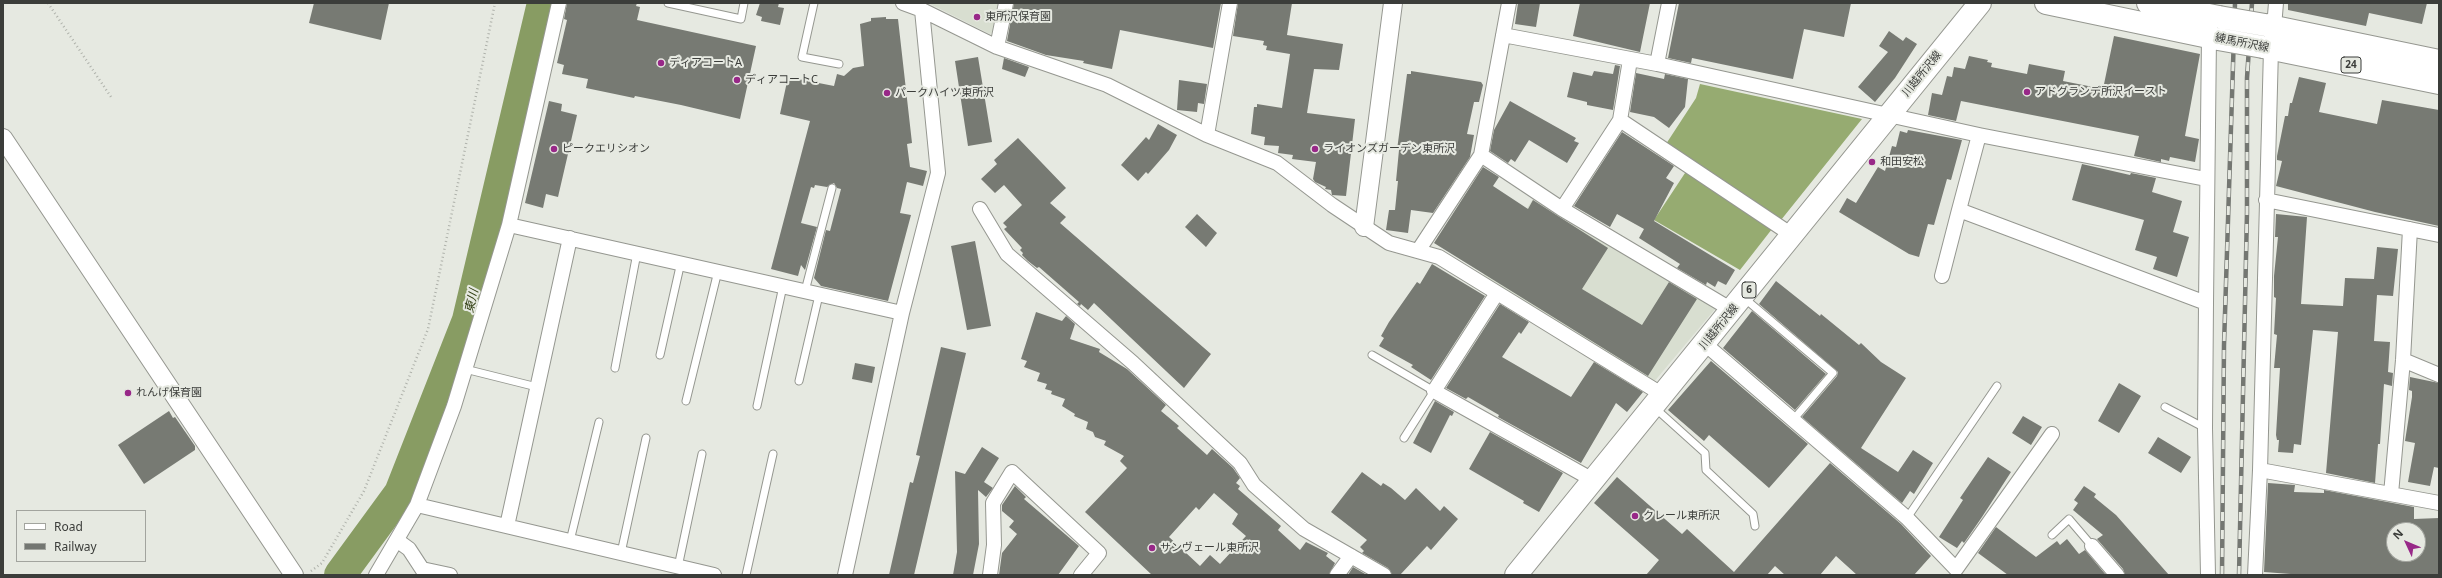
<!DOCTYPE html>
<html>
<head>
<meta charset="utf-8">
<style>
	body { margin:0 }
	#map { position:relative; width:2442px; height:578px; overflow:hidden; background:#e6e9e1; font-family:"Noto Sans",sans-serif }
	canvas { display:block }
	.frame { position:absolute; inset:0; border:4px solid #3b3d3a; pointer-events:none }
	.legend { position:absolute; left:16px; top:510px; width:130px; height:52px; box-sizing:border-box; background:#e6e9e1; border:1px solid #a2a49e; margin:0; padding:5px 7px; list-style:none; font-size:12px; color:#3b3d3a }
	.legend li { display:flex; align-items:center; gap:8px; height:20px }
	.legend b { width:20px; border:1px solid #a2a49e }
	.north { position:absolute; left:2386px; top:522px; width:40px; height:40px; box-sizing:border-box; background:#e6e9e1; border:1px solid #a2a49e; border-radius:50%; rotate:314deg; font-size:11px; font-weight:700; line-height:16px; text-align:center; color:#3b3d3a }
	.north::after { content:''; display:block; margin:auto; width:14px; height:18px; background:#982888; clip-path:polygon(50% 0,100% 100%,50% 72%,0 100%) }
</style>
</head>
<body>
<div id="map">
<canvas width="2442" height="578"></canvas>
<div class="frame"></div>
<ul class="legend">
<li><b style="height:5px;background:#fff"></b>Road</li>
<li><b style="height:5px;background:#747772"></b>Railway</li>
</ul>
<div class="north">N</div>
</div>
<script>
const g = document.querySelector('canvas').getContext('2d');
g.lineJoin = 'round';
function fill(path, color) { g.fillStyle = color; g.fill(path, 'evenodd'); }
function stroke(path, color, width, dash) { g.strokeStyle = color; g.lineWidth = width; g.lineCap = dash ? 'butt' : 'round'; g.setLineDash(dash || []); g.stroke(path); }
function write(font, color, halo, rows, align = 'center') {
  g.font = font + ' "Noto Sans","Noto Sans JP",sans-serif'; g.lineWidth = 4; g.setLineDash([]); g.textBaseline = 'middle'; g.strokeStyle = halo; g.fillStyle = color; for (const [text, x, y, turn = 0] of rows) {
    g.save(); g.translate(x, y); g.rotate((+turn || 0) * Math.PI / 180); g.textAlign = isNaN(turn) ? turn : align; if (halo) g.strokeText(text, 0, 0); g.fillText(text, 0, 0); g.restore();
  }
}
const built = new Path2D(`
	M928 3H999L993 32 990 34Z
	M1533 199 1716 308 1653 383 1483 276Z`);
const forest = new Path2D(`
	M1700 84 1862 119 1781 220 1666 144 1696 98Z
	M1687 170 1772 229 1740 270 1654 220Z`);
const river = new Path2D(`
	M340 575 400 493 468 320 543 3`);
const building = new Path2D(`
	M314 3H389L381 40 309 23Z
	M567 3H637L636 6 640 7 637 20 756 46 740 119 681 105 635 96 634 98 586 88 588 79 562 74 564 65 557 63 567 20 564 19Z
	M760 3H779L778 7 784 8 780 25 761 21 762 17 756 15Z
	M1014 3H1221L1213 48 1120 30 1112 69 1083 63 1084 61 1046 55 1007 41Z
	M1238 3H1292L1287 35 1343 44 1339 70 1314 69 1307 113 1355 119 1346 196 1332 195 1331 190 1325 189 1326 187 1315 182 1313 179 1316 162 1292 159 1293 155 1278 153 1279 146 1264 145 1265 137 1251 134 1254 107H1257V104L1282 108 1290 54 1266 50 1267 46 1263 45 1264 41 1233 36Z
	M1518 3H1540L1536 27 1515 24Z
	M1580 3H1650L1640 52 1573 36Z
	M1679 3H1851L1844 37 1804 29 1793 79 1692 58 1691 63 1668 58Z
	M2288 3H2427L2422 24 2369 13 2366 26 2288 10Z
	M886 17V19H898L912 143 907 144 910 167 927 171 923 186 907 182 900 213 911 215 888 301 821 286 814 278 826 230 830 231 841 189 837 188 834 183 827 187 815 185 814 188 811 187 801 223 817 227 805 270 801 265 798 276 771 269 810 121 780 114 788 77 834 86 837 74 844 76 853 68 864 66 860 24 871 21V18Z
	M1889 31 1903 41 1906 37 1917 44 1895 78 1875 102 1858 87 1888 52 1879 46Z
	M2114 36 2200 54 2185 136 2199 139 2195 162 2170 157 2169 161 2161 159V162L2134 156 2139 136 1961 101 1956 121 1928 115 1932 93 1942 95 1947 76 1952 77 1954 67 1965 69 1969 56 1988 60 1987 62 1992 63 1991 67 2027 74 2029 64 2065 71 2063 81 2103 89Z
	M978 57 992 142 968 146 955 61Z
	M1004 58 1029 67 1025 77 1002 69Z
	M1615 65 1620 66 1613 110 1587 105V102L1567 97 1573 72 1592 76 1594 71 1613 74Z
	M1411 71 1481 82 1483 85 1479 102H1474L1467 134 1474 135 1470 157 1433 213 1411 210 1408 233 1386 230 1389 210H1395L1398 181H1396L1399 150H1397L1407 74H1411Z
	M1636 73 1664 79 1665 74 1688 79 1685 107 1669 128 1654 117 1630 112Z
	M2299 77 2326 83 2319 112 2377 124 2382 100 2439 110V226L2375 212 2276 186 2282 161 2277 160V156L2285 116H2288L2290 103H2292Z
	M1179 80 1207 84 1204 104 1198 103 1197 112 1177 110Z
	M549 101 562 104 561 111 577 115 558 197 546 194 543 208 525 203Z
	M1510 101 1576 138 1574 141 1579 143 1567 163 1529 140 1515 162 1511 159 1508 163 1490 151 1494 130Z
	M1158 124 1177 135 1169 150 1148 174 1146 172 1138 181 1121 165 1146 137 1149 140Z
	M1908 130 1962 140 1951 180 1947 179 1934 225 1928 224 1919 257 1909 254 1839 212 1847 198 1856 203 1878 167 1885 171 1892 146 1896 147 1900 131 1907 133Z
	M1622 132 1674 166 1666 178 1674 183 1654 221 1735 270 1726 285 1718 281 1715 287 1707 282 1706 285 1677 268 1680 264 1639 238 1644 229 1617 214 1610 227 1574 206Z
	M1018 138 1066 188 1050 203 1066 217 1060 223 1211 354 1184 388 1094 303 1088 310 1081 304 1080 306 1077 304 1079 302 1039 267 1037 268 1028 261 1022 255 1023 253 1020 250 1022 248 1004 229 1007 227 1003 223 1022 205 1004 185 995 193 981 179 997 164 994 160Z
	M2082 164 2130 175 2131 173 2156 178 2152 192 2182 201 2173 232 2189 237 2177 277 2153 269 2157 257 2135 250 2144 220 2072 200Z
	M1483 167 1499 177 1493 186 1528 209 1533 200 1608 248 1582 289 1642 325 1669 282 1697 299 1648 376 1434 243Z
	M1197 214 1217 233 1206 247 1185 227Z
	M2276 214 2307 217 2301 304 2343 306 2345 278 2374 279 2377 247 2398 249 2393 296 2377 295 2374 341 2390 342 2388 372 2393 373 2392 386 2384 384 2380 444H2378L2375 483 2326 473 2338 332 2313 330 2301 445 2294 444 2293 453 2278 452 2279 440H2277L2276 435 2280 368H2274L2277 335 2274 334 2276 298 2274 297V276L2278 237H2275Z
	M975 241 991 326 967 330 951 246Z
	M1432 264 1485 296 1431 380 1411 367 1413 365 1379 346 1384 338 1381 336 1389 322 1417 282 1420 284Z
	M1776 281 1820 316 1821 314 1859 345 1861 343 1881 362 1906 378 1861 448 1898 472 1913 450 1933 463 1914 494 1910 491 1902 503 1802 417 1837 376 1838 372 1759 304Z
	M1500 304 1529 322 1521 334 1519 332 1502 357 1571 397 1594 362 1643 392 1627 412 1616 403 1581 463 1498 417 1499 415 1468 397 1466 399 1446 388Z
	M1752 311 1826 374 1795 410 1723 348Z
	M1036 312 1062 321 1066 316 1075 324 1070 339 1100 349 1099 352 1127 369 1166 405 1161 411 1179 426 1177 428 1207 455 1212 449 1233 468 1240 478 1236 483 1240 486 1238 489 1281 526 1278 530 1300 550 1306 542 1328 553 1326 556 1335 563 1329 575H1152L1085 512 1127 468 1120 461 1124 456 1104 445 1106 441 1095 437 1093 432 1086 429 1088 422 1074 416 1075 414 1062 406 1065 399 1051 394 1052 391 1045 389 1047 384 1037 381 1040 373 1024 367 1027 361 1021 359ZM1214 493 1238 514 1232 524 1246 536 1220 564 1210 555 1200 566 1169 537 1196 507 1199 510Z
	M941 347 966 353 914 575H889L910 482 913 483 920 456 916 455Z
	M1711 361 1808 444 1769 488 1709 435 1704 441 1668 410Z
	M855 363 875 367 872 383 852 379Z
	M2410 377 2439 383V468L2434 467 2430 486 2408 482 2415 443 2405 441 2412 397V391L2409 390Z
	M2119 383 2141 396 2119 433 2098 421Z
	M1435 401 1454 412 1452 416 1450 415 1431 453 1413 443Z
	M169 411 173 418 175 417 195 446V450L144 484 118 445Z
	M2023 416 2042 427 2031 445 2012 433Z
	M1490 432 1563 473 1539 512 1523 503 1524 501 1469 469Z
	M2158 437 2191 457 2181 473 2148 453Z
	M982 447 999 458 984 482 993 488 986 497 978 490 979 544 973 575H953L957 552 955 471 965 474Z
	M1988 457 2011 472 1982 517 1964 543 1962 541 1957 548 1939 537 1963 500 1960 498Z
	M1830 463 1901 524 1931 556 1914 575H1857L1836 556 1820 575H1785L1775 566 1767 575H1646L1659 560 1594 503 1617 477 1682 534 1687 529 1734 572Z
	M1362 472 1381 486 1383 483 1391 488 1405 500 1416 488 1440 511 1444 506 1458 519 1431 550 1427 546 1400 575H1392L1388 568 1362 553 1364 551 1360 547 1367 540 1331 512Z
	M2268 483 2295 485 2294 492 2324 493V490L2414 507V519L2439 518V575H2304L2264 572ZM2394 530H2418V554H2394Z
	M1015 486 1026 497 1024 499 1079 546 1058 575H999L1002 553 1017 534 1009 527 1014 521 1002 511V505Z
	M2084 486 2096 494 2094 497 2116 515 2169 575H2125L2123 569 2097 539 2103 535 2073 510 2078 503 2074 500Z
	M1996 527 2036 557 2057 541 2060 545 2067 539 2079 554 2085 550 2106 575H2008L1978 553Z
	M1353 567 1367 575H1348Z`);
const path = new Path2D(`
	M48 3 111 97
	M311 571 322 563 364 491 428 329 495 3`);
const service = new Path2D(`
	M668 3 741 19 744 3
	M814 3 802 57 839 64
	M805 291 832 188
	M1744 298 1833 373 1793 420
	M660 355 681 262
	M1372 355 1434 391 1404 438
	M615 368 637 253
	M465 369 537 387
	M799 381 819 295
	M686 401 718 271
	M757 406 783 286
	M2165 407 2205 428
	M1655 408 1705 453 1706 470 1753 514 1755 526
	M1907 518 1997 386
	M2052 535 2069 519 2092 546
	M570 541 599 422
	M621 553 646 438
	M678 567 702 454
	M746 575 773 454`);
const minor = new Path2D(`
	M903 3 922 10 997 47 1107 85 1207 135 1277 163 1332 205 1389 243 1439 257 1663 395
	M2274 27 2276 3
	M1503 35 1657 64 1979 135 2206 179
	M997 47 1006 3
	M2271 49 2260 470 2439 503
	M1657 64 1669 3
	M1620 120 1792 235
	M1207 135 1230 3
	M1979 135 1959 210 2206 303 2209 37
	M1481 155 1562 209 1732 310
	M2266 200 2439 235
	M980 209 1007 254 1133 363 1240 463 1254 485 1304 529 1384 575
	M1562 209 1620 120 1630 60
	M509 225 902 313
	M1418 251 1481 155 1509 3
	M1942 276 1959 210
	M1497 293 1434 391 1593 480
	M2206 303 2205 428 2208 575
	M1705 344 1907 518 1956 569 2052 434
	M2403 360 2439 375
	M2391 494 2403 360 2410 229
	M417 505 714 575
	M507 526 570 238
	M398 541 409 549 426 575
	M2092 546 2117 575
	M422 569 450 575
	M376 575 417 505 454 406 509 225 559 3
	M845 575 902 313 938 173 922 10
	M990 575 994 545 993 503 1012 472 1099 553 1081 575
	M1337 575 1351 556
	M2255 575 2260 470`);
const tertiary = new Path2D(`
	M3 138 294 575
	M1364 227 1393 3`);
const primary = new Path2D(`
	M2046 3 2218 39
	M2148 3 2219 17
	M2265 25 2439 61
	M2263 47 2439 83
	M1516 575 1980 3`);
const rail = new Path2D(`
	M2222 575 2224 345 2235 3
	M2239 575 2247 212V78L2252 3`);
const primaryBridge = new Path2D(`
	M2219 17 2265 25
	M2218 39 2263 47`);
const markers = [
	[977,17,4,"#982888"],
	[661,63,4,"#982888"],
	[737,80,4,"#982888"],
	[2027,92,4,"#982888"],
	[887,93,4,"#982888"],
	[554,149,4,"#982888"],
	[1315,149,4,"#982888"],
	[1872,162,4,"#982888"],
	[128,393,4,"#982888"],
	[1635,516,4,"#982888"],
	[1152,548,4,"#982888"]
];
const shields = [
	[2351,65,20],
	[1749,290,14]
];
const shieldNames = [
	["24",2351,65],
	["6",1749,290]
];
const poiNames = [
	["東所沢保育園",985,17],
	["ディアコートA",669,63],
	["ディアコートC",745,80],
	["アドグランデ所沢イースト",2035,92],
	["パークハイツ東所沢",895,93],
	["ピークエリシオン",562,149],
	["ライオンズガーデン東所沢",1323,149],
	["和田安松",1880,162],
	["れんげ保育園",136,393],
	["クレール東所沢",1643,516],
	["サンヴェール東所沢",1160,548]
];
const streetNames = [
	["練馬所沢線",2242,43,11],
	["川越所沢線",1922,74,-51],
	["川越所沢線",1719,327,-51]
];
const waterNames = [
	["東川",472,301,-77]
];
fill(built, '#d8ded0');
fill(forest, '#96ab71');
stroke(river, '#889c63', 32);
fill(building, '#777a73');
stroke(service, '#959790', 9);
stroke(minor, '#959790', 16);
stroke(tertiary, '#959790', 20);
stroke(primary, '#959790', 24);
stroke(path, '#afb2ab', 2.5, [1, 3]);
stroke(service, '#fff', 7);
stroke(minor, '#fff', 14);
stroke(tertiary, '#fff', 18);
stroke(primary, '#fff', 22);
stroke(rail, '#747772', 4.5);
stroke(rail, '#e6e9e1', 3, [9]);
stroke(primaryBridge, '#959790', 24, []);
stroke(primaryBridge, '#fff', 22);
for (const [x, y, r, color] of markers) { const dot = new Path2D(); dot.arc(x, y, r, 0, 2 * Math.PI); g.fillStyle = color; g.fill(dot); stroke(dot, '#e6e9e1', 1.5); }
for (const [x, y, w] of shields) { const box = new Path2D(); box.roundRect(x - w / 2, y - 8, w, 16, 3); g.fillStyle = '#e6e9e1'; g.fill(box); stroke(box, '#3b3d3a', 1); }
write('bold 10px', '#3b3d3a', null, shieldNames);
write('11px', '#3b3d3a', '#e6e9e1', poiNames, 'left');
write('11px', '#3b3d3a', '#e6e9e1', streetNames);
write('italic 12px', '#2f3d11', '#e6e9e1', waterNames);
</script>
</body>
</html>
